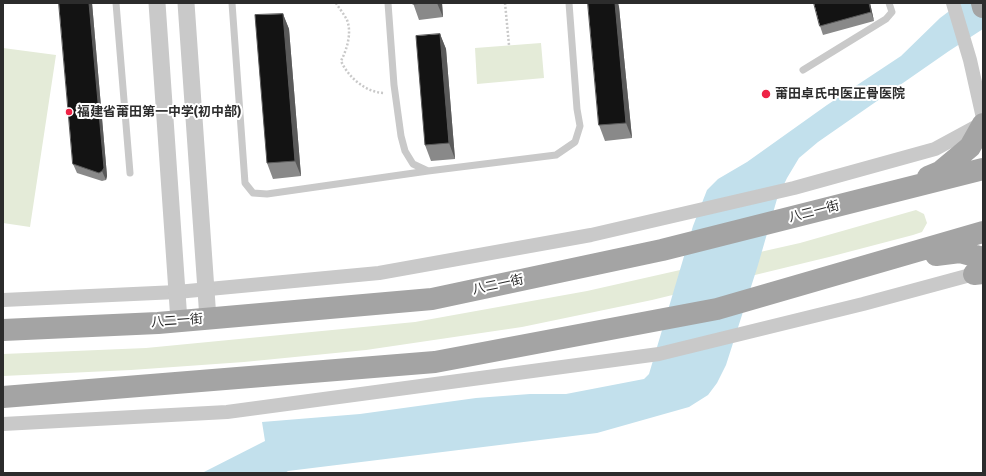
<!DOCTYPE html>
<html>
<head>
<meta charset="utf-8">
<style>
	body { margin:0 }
	#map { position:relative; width:986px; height:476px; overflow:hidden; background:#fff; font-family:"Fira Sans Condensed",sans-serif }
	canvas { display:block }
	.frame { position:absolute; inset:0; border:4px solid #2c2c2c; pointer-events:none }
</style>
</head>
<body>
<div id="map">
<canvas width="986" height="476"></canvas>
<div class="frame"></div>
</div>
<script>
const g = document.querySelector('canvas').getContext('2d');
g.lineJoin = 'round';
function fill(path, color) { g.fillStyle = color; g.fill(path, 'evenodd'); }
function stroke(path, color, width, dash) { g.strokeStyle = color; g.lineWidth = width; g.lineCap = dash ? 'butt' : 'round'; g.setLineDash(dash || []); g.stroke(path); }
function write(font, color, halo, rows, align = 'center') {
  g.font = font + ' "Fira Sans Condensed","Noto Sans SC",sans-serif'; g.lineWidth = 4; g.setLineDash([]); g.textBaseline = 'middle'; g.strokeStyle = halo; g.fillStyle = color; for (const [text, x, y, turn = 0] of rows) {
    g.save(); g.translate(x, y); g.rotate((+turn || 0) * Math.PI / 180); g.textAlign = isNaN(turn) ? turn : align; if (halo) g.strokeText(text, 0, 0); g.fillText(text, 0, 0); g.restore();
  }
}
const green = new Path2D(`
	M541 43 544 78 477 84 475 48Z
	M3 48 56 55 30 227 3 223Z
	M916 210 924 214 927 223 922 232 913 235 829 257 652 300 522 327 366 350 244 362 131 370 3 376V354L146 348 415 322 587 291 800 243Z`);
const water = new Path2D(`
	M960 3H983V29L949 51 818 142 799 158 787 178 777 199 758 265 726 365 717 383 708 395 689 407 597 433 288 471 285 473H202L265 441 262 422 360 414 476 398 530 394H566L644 379 649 374 693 226 707 190 718 179 747 162 827 105 901 56 940 18Z`);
const path = new Path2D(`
	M336 3C339 8 344 14 347 20 352 33 347 49 341 61 348 77 366 93 385 93
	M505 3 509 45`);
const service = new Path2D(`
	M116 3 130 173
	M232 3 245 183 253 193 267 194 428 171
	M388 3 394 85 401 136 405 151 413 164 428 171 556 155 575 142 580 126 577 109 569 3
	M803 70 886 19 892 12 889 3`);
const minor = new Path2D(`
	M953 3 970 60 983 118
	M3 300 177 292 379 273 591 235 794 188 935 149 983 123
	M3 424 227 412 659 354 863 304 974 274`);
const tertiary = new Path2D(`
	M157 3 179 321
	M186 3 208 319`);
const primary = new Path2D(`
	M982 3 983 7
	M928 177 940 172 970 147 983 124
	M936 255 960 252 983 258
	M974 274 983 273
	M3 330 158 323 432 299 662 250 983 169
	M3 397 435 362 717 309 983 232`);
const wall = new Path2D(`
	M59 3H92L107 176 106 180 102 181 77 173 73 164Z
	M413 3H442L443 17 419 20Z
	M588 3H618L619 7 632 138 605 141 599 125Z
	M870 3 874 21 823 35 820 26Z
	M283 14 289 29 301 176 273 179 267 163Z
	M440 34 446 49 455 159 431 161 425 145Z`);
const shadedWall = new Path2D(`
	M89 3H92L107 176 106 180 102 171Z
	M437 3H442L443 17Z
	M615 3H618L619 7 632 138 626 123Z
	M869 3H870L874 21 871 12Z
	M283 14 289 29 301 176 295 161Z
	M440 34 446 49 455 159 449 143Z`);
const building = new Path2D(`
	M59 3H89L104 168 102 171 99 173 73 164Z
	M413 3H424L413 4Z
	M588 3H615L626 123 599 125Z
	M814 3H869L871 12 820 26Z
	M283 14 295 161 267 163 255 15Z
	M440 34 449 143 425 145 416 36Z`);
const markers = [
	[766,94,5,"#ee2346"],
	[69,112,4,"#ee2346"]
];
const poiNames = [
	["莆田卓氏中医正骨医院",775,94],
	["福建省莆田第一中学(初中部)",77,112]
];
const streetNames = [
	["八二一街",814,212,-14],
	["八二一街",498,285,-12],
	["八二一街",177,321,-4]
];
fill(green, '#e4ebd8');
fill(water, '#c2e0ec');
stroke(path, '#c9c9c9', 2.5, [2, 2]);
stroke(service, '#c9c9c9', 7);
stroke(minor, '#c9c9c9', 14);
stroke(tertiary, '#c9c9c9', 17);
stroke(primary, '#a4a4a4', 22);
fill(wall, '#898989');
fill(shadedWall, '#5a5a5a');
fill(building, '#131313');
stroke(building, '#5a5a5a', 1);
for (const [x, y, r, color] of markers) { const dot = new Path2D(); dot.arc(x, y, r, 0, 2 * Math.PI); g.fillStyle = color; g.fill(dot); stroke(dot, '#fff', 1.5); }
write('bold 13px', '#2c2c2c', '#fff', poiNames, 'left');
write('13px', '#2c2c2c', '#fff', streetNames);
</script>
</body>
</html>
